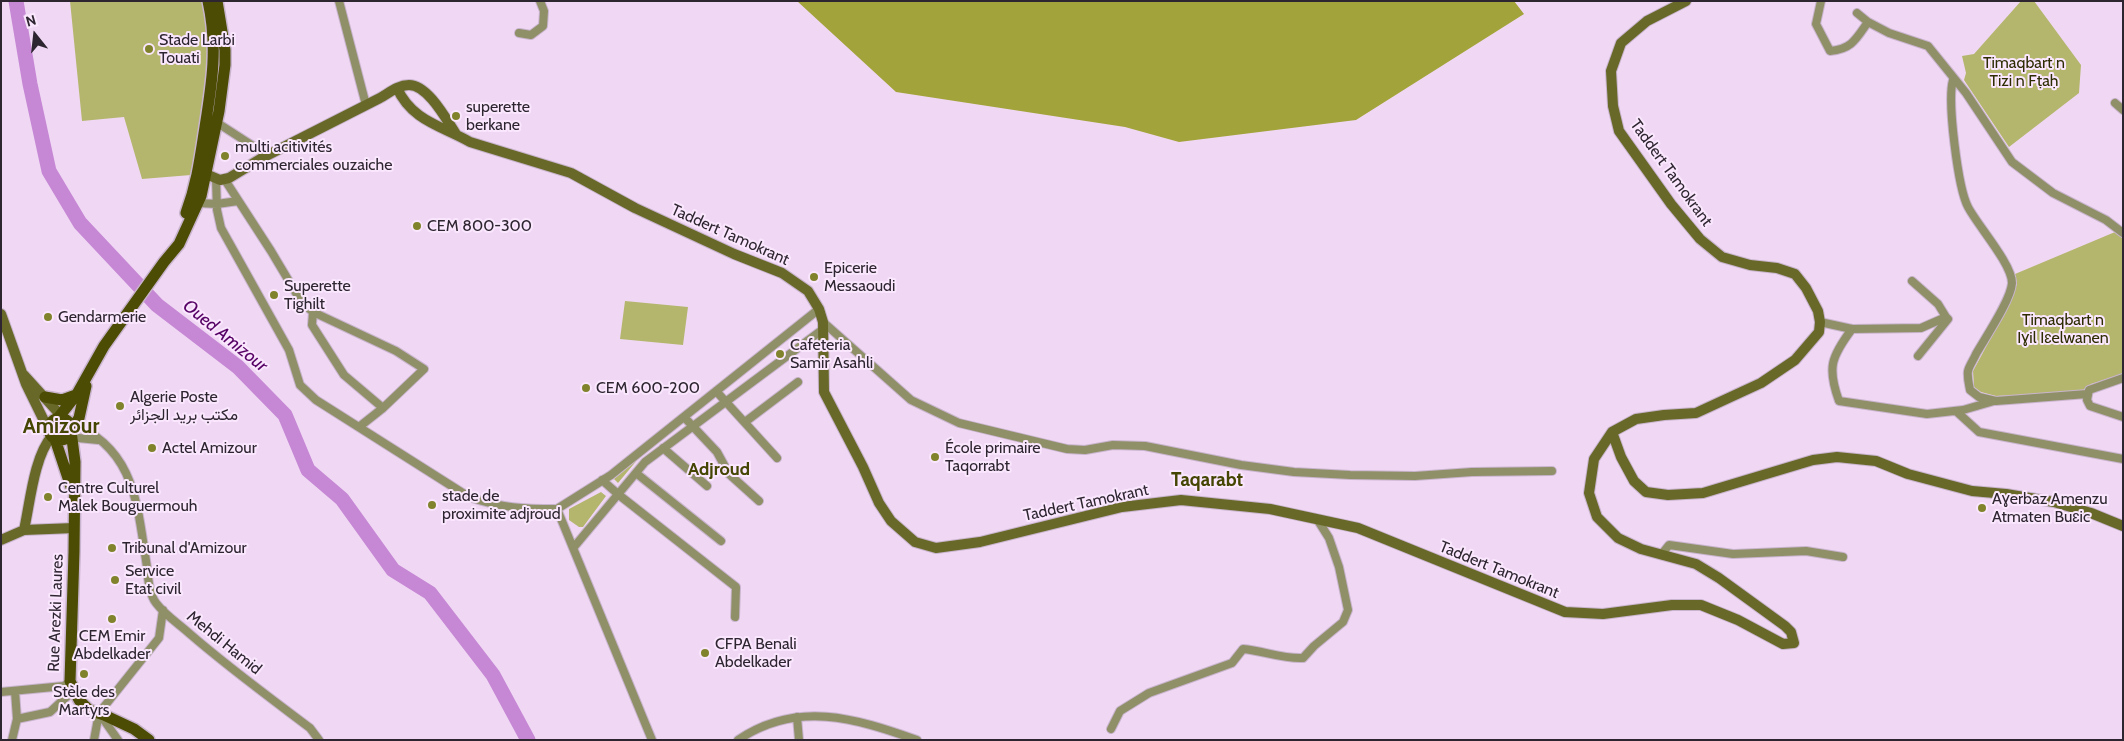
<!DOCTYPE html>
<html>
<head>
<meta charset="utf-8">
<style>
	body { margin:0 }
	#map { position:relative; width:2124px; height:741px; overflow:hidden; background:#f0d8f5; font-family:Cabin,sans-serif }
	canvas { display:block }
	.frame { position:absolute; inset:0; border:2px solid #2d252f; pointer-events:none }
	.north { position:absolute; left:10px; top:10px; width:50px; height:50px; -webkit-text-stroke:4px #fae7fe; paint-order:stroke; rotate:344deg; font-size:14px; font-weight:700; line-height:20px; text-align:center; color:#2d252f }
	.north::after { content:''; display:block; margin:auto; width:18px; height:22px; background:#2d252f; clip-path:polygon(50% 0,100% 100%,50% 72%,0 100%) }
</style>
</head>
<body>
<div id="map">
<canvas width="2124" height="741"></canvas>
<div class="frame"></div>
<div class="north">N</div>
</div>
<script>
const g = document.querySelector('canvas').getContext('2d');
g.lineJoin = 'round';
function fill(path, color) { g.fillStyle = color; g.fill(path, 'evenodd'); }
function stroke(path, color, width, dash) { g.strokeStyle = color; g.lineWidth = width; g.lineCap = dash ? 'butt' : 'round'; g.setLineDash(dash || []); g.stroke(path); }
function write(font, color, halo, rows, align = 'center') {
  g.font = font + ' Cabin,Vazirmatn,sans-serif'; g.lineWidth = 4; g.setLineDash([]); g.textBaseline = 'middle'; g.strokeStyle = halo; g.fillStyle = color; for (const [text, x, y, turn = 0] of rows) {
    g.save(); g.translate(x, y); g.rotate((+turn || 0) * Math.PI / 180); g.textAlign = isNaN(turn) ? turn : align; if (halo) g.strokeText(text, 0, 0); g.fillText(text, 0, 0); g.restore();
  }
}
const green = new Path2D(`
	M70 1H203C216 59 200 117 191 175L142 179 124 117 82 121Z
	M2021 1H2034L2081 65 2079 93 2009 147 1964 80 1966 73 1962 56 1974 54Z
	M2115 232 2123 238V374L2091 384 2084 390 2046 394 1996 396 1981 392 1974 387 1973 371 2007 308 2017 284 2015 274Z
	M625 301 688 307 683 345 620 339Z
	M53.5 428a5.5 5.5 0 1 1 11 0a5.5 5.5 0 1 1-11 0Z
	M638 459 618 483 614 479Z
	M601 492 606 496 583 527H579L569 520V509Z`);
const forest = new Path2D(`
	M797 1H1514L1524 14 1356 120 1179 142 1125 127 896 92Z`);
const river = new Path2D(`
	M16 1 30 84 49 171 80 223 157 305 238 367 285 415 308 470 342 499 393 570 430 593 493 675 528 740`);
const street = new Path2D(`
	M339 1 366 105
	M1821 1 1816 24 1830 51C1852 49 1856 39 1868 22
	M1857 13 1868 22 1889 33 1928 46 1966 93 2012 162 2053 193 2106 220 2123 233
	M519 33 531 35 543 26 544 11 540 1
	M1953 80C1947 101 1958 188 1968 207 1978 226 2012 264 2012 283 2011 300 1985 338 1976 354 1974 359 1969 366 1968 371 1967 377 1969 384 1970 390L1979 397 1996 401 2087 394
	M2115 103 2123 110
	M216 122 267 155
	M216 178 217 210 221 228 289 350 300 385 316 400 469 497C502 508 523 509 557 509
	M225 180 271 251 302 303 313 312 396 351 424 369 383 408 359 427
	M198 203 217 204 238 201
	M313 312 312 325 344 375 383 408
	M823 322 911 400 959 423 1067 449 1085 450 1113 445 1145 446 1241 465 1294 472 1350 475 1415 476 1472 472 1552 471
	M1820 322 1852 329 1921 328 1946 317 1938 304 1912 281
	M1852 329C1831 357 1827 368 1839 401L1927 414 1963 410 1994 401
	M1918 356 1948 319 1946 317
	M2123 378 2089 390 2087 400 2090 406 2123 417
	M716 391 777 458
	M1956 411 1979 432 2123 459
	M684 417 717 452 729 474 759 501
	M69 422C136 448 137 505 147 567 148 578 149 594 156 603 165 615 179 624 190 634 228 667 269 697 310 728L319 740
	M745 422 798 382
	M68 437 98 440
	M663 448 707 486
	M636 473 721 541
	M602 480 619 495 736 587 735 617
	M557 509 611 475 819 309
	M557 509 652 740
	M574 547 645 462 822 330
	M1661 555 1669 545 1733 554 1806 551 1843 557
	M1 692 64 686 70 681
	M99 713 118 740
	M797 717 799 740
	M17 719 50 712 74 690
	M1111 729 1120 711 1149 693 1232 663 1243 649C1264 651 1282 659 1303 658L1314 646 1343 622 1348 610 1339 567 1329 538 1317 519
	M12 740 17 719 15 691
	M94 740 99 713 159 638 163 610
	M738 740C797 700 855 718 917 740`);
const secondary = new Path2D(`
	M397 88C412 121 442 126 470 142L571 173 635 208 734 254 782 273 808 291 819 309 823 322 824 392 863 467 879 503 891 521 915 542 936 548 980 542 1122 507 1181 500 1270 509 1358 528 1565 612 1603 614 1672 605H1701L1738 620 1783 644 1794 643 1791 632 1785 626 1719 578 1696 564 1641 549 1618 538 1597 517 1589 493 1594 459 1612 432 1636 419 1664 415 1696 413 1761 383 1795 360 1819 332 1820 322 1818 311 1806 288 1795 274 1777 268 1750 265 1722 257 1700 239 1671 204 1619 131 1613 106 1611 71 1621 43 1647 21 1686 1
	M199 171 220 180 229 178 262 158 380 98C389 93 398 85 409 85 428 85 446 119 456 134
	M1 314 26 384 49 431
	M24 375 64 419
	M1612 432 1621 457 1634 481 1646 492 1668 495 1703 493 1813 460 1837 457 1876 461 1908 474 1972 491 2006 494 2054 502 2091 513 2123 526
	M24 530C30 503 34 456 52 436
	M1 540 24 530 74 528`);
const primary = new Path2D(`
	M186 213C197 183 200 159 205 127 212 83 218 46 208 1
	M45 397 62 400 76 395
	M49 429a11 11 0 1 1 22 0a11 11 0 1 1-22 0Z
	M58 418 77 394 104 346 164 262 179 244 201 196 219 111 225 65V50L217 1
	M72 429 79 418 86 386
	M71 431 75 462 74 552 70 681 79 700 89 710 104 715 134 729 149 740
	M55 439 71 487`);
const markers = [
	[149,49,5,"#81832c"],
	[456,116,5,"#81832c"],
	[225,156,5,"#81832c"],
	[417,226,5,"#81832c"],
	[814,277,5,"#81832c"],
	[274,295,5,"#81832c"],
	[48,317,5,"#81832c"],
	[780,354,5,"#81832c"],
	[586,388,5,"#81832c"],
	[120,406,5,"#81832c"],
	[152,448,5,"#81832c"],
	[935,457,5,"#81832c"],
	[48,497,5,"#81832c"],
	[432,505,5,"#81832c"],
	[1982,508,5,"#81832c"],
	[112,548,5,"#81832c"],
	[115,580,5,"#81832c"],
	[112,619,5,"#81832c"],
	[705,653,5,"#81832c"],
	[84,674,5,"#81832c"]
];
const poiNames = [
	["Stade Larbi",159,40],
	["Touati",159,58],
	["superette",466,107],
	["berkane",466,125],
	["multi acitivités",235,147],
	["commerciales ouzaiche",235,165],
	["CEM 800-300",427,226],
	["Epicerie",824,268],
	["Messaoudi",824,286],
	["Superette",284,286],
	["Tighilt",284,304],
	["Gendarmerie",58,317],
	["Cafeteria",790,345],
	["Samir Asahli",790,363],
	["CEM 600-200",596,388],
	["Algerie Poste",130,397],
	["مكتب بريد الجزائر",130,415],
	["Actel Amizour",162,448],
	["École primaire",945,448],
	["Taqorrabt",945,466],
	["Centre Culturel",58,488],
	["Malek Bouguermouh",58,506],
	["stade de",442,496],
	["proximite adjroud",442,514],
	["Aɣerbaz Amenzu",1992,499],
	["Atmaten Buɛic",1992,517],
	["Tribunal d'Amizour",122,548],
	["Service",125,571],
	["Etat civil",125,589],
	["CEM Emir",112,636,"center"],
	["Abdelkader",112,654,"center"],
	["CFPA Benali",715,644],
	["Abdelkader",715,662],
	["Stèle des",84,692,"center"],
	["Martyrs",84,710,"center"]
];
const parkNames = [
	["Timaqbart n",2024,63],
	["Tizi n Fṭaḥ",2024,81],
	["Timaqbart n",2063,320],
	["Iɣil Iɛelwanen",2063,338]
];
const streetNames = [
	["Taddert Tamokrant",1671,173,54],
	["Taddert Tamokrant",730,235,24],
	["Taddert Tamokrant",1086,503,-12],
	["Taddert Tamokrant",1499,570,22],
	["Rue Arezki Laures",56,613,-88],
	["Mehdi Hamid",224,643,39]
];
const waterNames = [
	["Oued Amizour",225,336,39]
];
const neighbourhoodNames = [
	["Adjroud",719,470]
];
const quarterNames = [
	["Taqarabt",1207,480]
];
const districtNames = [
	["Amizour",61,427]
];
fill(green, '#b4b66e');
fill(forest, '#a2a43b');
stroke(river, '#c688d4', 15);
stroke(street, '#c9b4cd', 10);
stroke(secondary, '#c9b4cd', 12);
stroke(primary, '#c9b4cd', 14);
stroke(street, '#8f9068', 8);
stroke(secondary, '#686929', 10);
stroke(primary, '#4c4c04', 11);
for (const [x, y, r, color] of markers) { const dot = new Path2D(); dot.arc(x, y, r, 0, 2 * Math.PI); g.fillStyle = color; g.fill(dot); stroke(dot, '#fae7fe', 2); }
write('16px', '#2d252f', '#fae7fe', poiNames, 'left');
write('16px', '#2c2c00', '#fae7fe', parkNames);
write('16px', '#2d252f', '#fae7fe', streetNames);
write('italic 18px', '#570366', '#fae7fe', waterNames);
write('bold 18px', '#454504', '#fae7fe', neighbourhoodNames);
write('bold 19px', '#454504', '#fae7fe', quarterNames);
write('bold 21px', '#454504', '#fae7fe', districtNames);
</script>
</body>
</html>
